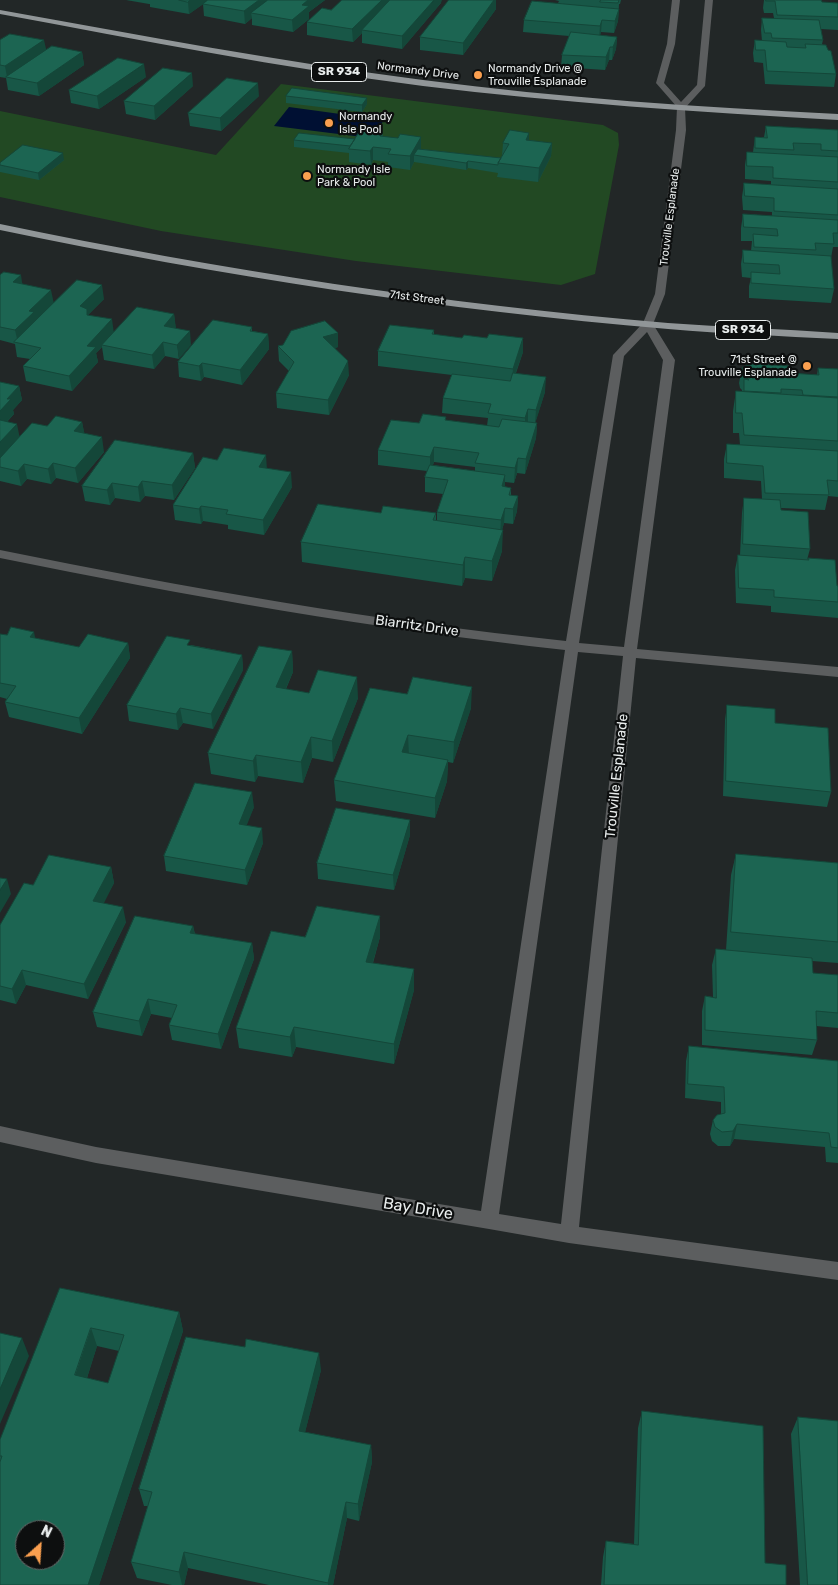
<!DOCTYPE html>
<html>
<head>
<meta charset="utf-8">
<style>
	body { margin:0 }
	#map { position:relative; width:838px; height:1585px; overflow:hidden; background:#222727; font-family:Rubik,sans-serif }
	canvas { display:block }
	.north { position:absolute; left:15px; top:1520px; width:50px; height:50px; box-sizing:border-box; background:#0d0f0f; border:1px solid #656868; border-radius:50%; rotate:26deg; font-size:14px; font-weight:700; line-height:20px; text-align:center; color:#e9eded }
	.north::after { content:''; display:block; margin:auto; width:18px; height:22px; background:#fa9f4f; clip-path:polygon(50% 0,100% 100%,50% 72%,0 100%) }
</style>
</head>
<body>
<div id="map">
<canvas width="838" height="1585"></canvas>
<div class="north">N</div>
</div>
<script>
const g = document.querySelector('canvas').getContext('2d');
g.lineJoin = 'round';
function fill(path, color) { g.fillStyle = color; g.fill(path, 'evenodd'); }
function stroke(path, color, width, dash) { g.strokeStyle = color; g.lineWidth = width; g.lineCap = dash ? 'butt' : 'round'; g.setLineDash(dash || []); g.stroke(path); }
function write(font, color, halo, rows, align = 'center') {
  g.font = font + ' Rubik,sans-serif'; g.lineWidth = 4.5; g.setLineDash([]); g.textBaseline = 'middle'; g.strokeStyle = halo; g.fillStyle = color; for (const [text, x, y, turn = 0] of rows) {
    g.save(); g.translate(x, y); g.rotate((+turn || 0) * Math.PI / 180); g.textAlign = isNaN(turn) ? turn : align; if (halo) g.strokeText(text, 0, 0); g.fillText(text, 0, 0); g.restore();
  }
}
const green = new Path2D(`
	M281 84 603 125 618 133 619 145 595 274 561 285 356 261 161 231 0 197V111L216 155Z`);
const water = new Path2D(`
	M289 107 384 120 371 138 274 126Z`);
const street = new Path2D(`
	M672 0H680L675 44 664 83 681 102 697 85 705 0H713L705 86 685 108 686 130 665 294 653 324 675 360 637 649 838 667V677L636 658 579 1227 838 1262V1280L569 1243 489 1229 96 1163 0 1142V1126L96 1147 481 1211 565 650C375 629 187 596 0 558V550C187 588 376 621 566 641L613 355 643 323 655 294 676 130 677 107 656 83 667 44ZM647 332 663 360 624 647 579 643 624 356ZM578 652 623 656 561 1224 499 1214Z`);
const primary = new Path2D(`
	M0 10C141 35 281 62 423 80 561 98 699 107 838 114V120C699 112 561 103 423 86 281 68 141 40 0 14Z
	M0 224C221 270 444 304 668 323 725 327 781 329 838 333V339C781 336 725 334 668 329 444 310 221 276 0 230Z`);
const wall = new Path2D(`
	M126 0H325L309 12V19L293 32 252 25V18L245 24 204 16 203 4 189 14 150 7V4H149Z
	M449 0H496V9L463 55 420 50V37Z
	M555 0H621L620 4H619L618 21 614 33 601 32 600 35 617 37 616 49 612 60H609L605 70 561 67 562 55 569 36 523 32 524 20 558 3 559 1Z
	M764 0H821L822 2 838 3V30L821 29 823 40 822 44 828 50 836 74 834 87 765 84 763 63 754 62 753 53 755 40 762 41 761 30 762 18H774L773 13H764L763 8Z
	M441 3 402 49 362 43V33L353 42 307 35V22L331 10Z
	M0 40 46 50 82 52 84 65 39 96 8 90 6 78 0 77Z
	M146 77 99 109 71 103 69 90Z
	M193 86 155 120 126 114 124 101Z
	M259 96 221 131 190 126 188 113Z
	M286 96 367 98V104L362 112 286 103Z
	M766 126 838 130V247H833L831 258 834 289 831 303 749 298V286L751 278 742 277 741 264 743 250 751 251 752 241H741V228L743 214 772 216V212L743 210 742 197 744 183 771 185V181L745 179V165L747 152H753L755 137H764Z
	M382 132 383 136 421 149 501 158 502 156 503 143 529 133V140L552 143 551 156 538 182 497 177 498 173 468 168 466 170 414 162 410 170 388 167V162L373 160 371 165 349 162V153L294 147V140L355 139Z
	M64 160 39 180 0 172V163Z
	M0 275 23 284 53 303 104 299 88 315 114 332 174 314 179 359 165 356 154 369 104 360 102 347 96 353 98 362 72 391 26 381 23 366 30 359 17 357 15 344 0 340Z
	M252 327V331L268 334 269 349 242 385 204 377 201 381 179 377 178 362Z
	M434 330V335L462 338H487L523 352 516 373 545 392 535 423H537L536 438 525 474 517 473 514 483 505 482V487L511 488V495L518 496 517 511 513 524 504 523 502 530V551L492 581 465 578 462 586 302 562 301 542 381 513H436V520H437V512L443 494 425 492V477L427 471 378 465V450L419 423 446 417V420L487 426 488 418 442 413 443 398 452 375 378 366V351ZM434 462 475 467V471L433 465Z
	M338 333V347L335 348 349 375 329 415 277 408 276 393 289 371 279 361 278 346Z
	M742 368 790 373 817 375 818 368 838 369V497L828 496 825 510 781 508V510L810 549 807 560 808 558 838 586V618L771 612V606L736 603 735 570 738 555H740L742 513 744 498 762 499 761 481 724 478V459L727 444 740 445 739 433H733V411L736 391H742V390L740 388 739 383Z
	M0 382 19 386 22 400 13 410 14 414 7 422 19 436 47 426 82 422 84 433 104 452 78 483 56 478 51 484 27 479 21 486 0 481Z
	M193 453 195 468 174 500 145 496 140 502 115 498 110 505 85 501 82 486Z
	M267 468 292 487 264 535 228 529V525L203 521 201 524 175 520 173 505Z
	M0 634 35 638 79 647 128 643 130 658 82 734 9 717 5 702 7 699 0 697Z
	M191 645 242 655 243 670 213 729 183 723 178 730 129 721 127 705Z
	M292 651 293 672 286 689 309 693 358 698 333 762 312 758 303 783 258 776 255 782 211 774 208 753Z
	M370 688 471 708 453 763 448 762 447 781 435 818 336 801 334 780Z
	M727 705 775 723 831 792 827 807 723 796 725 720Z
	M254 807 246 825 263 843 247 885 166 871 164 856Z
	M410 835 394 890 318 879 317 863Z
	M736 854 838 863V963L812 961 813 973 838 975V1028L816 1026 817 1040 812 1055 702 1045V1011L705 996 713 997 712 965 716 949 726 950 731 875Z
	M111 867 114 883 103 903 126 922 88 999 26 985 16 1004 0 1000V925Z
	M380 916V937L373 963 414 969V990L394 1064 296 1047 292 1057 239 1048 236 1028 305 937Z
	M193 926 195 934 252 943 254 959 221 1049 172 1040 169 1025 172 1018 151 1014 142 1036 97 1027 93 1012Z
	M689 1046 838 1061V1163L826 1162 825 1147 734 1139 730 1146H718L712 1141 710 1134 713 1120 721 1114V1102L685 1098 686 1061Z
	M60 1288 179 1312 183 1331 99 1585H0V1440ZM97 1346 119 1351 108 1383 87 1378Z
	M321 1370 305 1432 371 1445 372 1462 359 1521 347 1518 333 1585H269L188 1568 184 1585H172L137 1578 131 1562 148 1506H144L139 1489Z
	M642 1411 765 1563 786 1585H601L603 1557 606 1541 634 1544 638 1428Z
	M798 1417 838 1585H800L791 1434Z`);
const shadedWall = new Path2D(`
	M190 0H208V1L189 14 188 2Z
	M259 0H276L251 13 252 18 245 24 244 11Z
	M308 0H325L309 12V19L293 32 292 20 302 5Z
	M382 0H395L362 30V33L353 42 352 29Z
	M434 0H442L441 3 402 49V36Z
	M494 0H496V9L463 55V43Z
	M619 9 618 21 614 33 615 21Z
	M602 20 601 32 599 39 600 26Z
	M617 37 616 49 612 60 613 47Z
	M44 40 47 53 7 77 5 66Z
	M610 47 609 60 605 70 606 57Z
	M82 52 84 65 39 96 37 83Z
	M144 64 146 77 99 109 97 96Z
	M192 73 193 86 155 120 154 106Z
	M258 83 259 96 221 131 220 118Z
	M367 98V104L362 112V105Z
	M529 133V146L526 140Z
	M421 137V150L414 155V162L410 170V156Z
	M552 143 551 156 538 182 539 168Z
	M373 147V160L371 165 370 151Z
	M63 153 64 160 39 180 38 173Z
	M468 161V168L466 170V163Z
	M21 275 23 289 13 282Z
	M102 285 104 299 88 315 89 324 80 306Z
	M51 290 54 304 18 343 15 330 29 311Z
	M174 314 176 328 164 326Z
	M112 319 114 334 102 345V347L96 353 98 362 72 391 69 376 87 346Z
	M190 331 191 345 179 359 177 345Z
	M338 333V347L324 352 323 337Z
	M268 334 269 349 242 385 240 370Z
	M523 338V352L512 383 513 369Z
	M163 342 165 356 154 369 152 355Z
	M348 361 349 375 329 415 328 400Z
	M202 363 204 377 201 381 199 366Z
	M546 377 545 392 535 424 536 410Z
	M19 386 22 400 13 410 14 414 0 429V411L7 399Z
	M528 409V424L525 433V418Z
	M82 422 85 436 74 431Z
	M537 423 536 438 525 474 526 459Z
	M17 424 20 439 0 460V442Z
	M102 437 104 452 78 483 75 468Z
	M434 447V462L430 472V457Z
	M193 453 195 468 174 500 172 485Z
	M266 455 267 470 259 467Z
	M518 458 517 473 514 483 515 468Z
	M53 463 56 478 51 484 48 469Z
	M24 464 27 479 21 486 18 471Z
	M291 472 292 487 264 535 263 520Z
	M505 475V490L502 486Z
	M142 481 145 496 140 502 138 487Z
	M112 483 115 498 110 505 107 490Z
	M518 496 517 511 513 524V509Z
	M201 506 203 521 201 524 199 509Z
	M505 508 504 523 500 536 501 520Z
	M503 530 502 551 492 581V561Z
	M465 557V578L462 586 463 565Z
	M34 632 37 647 30 637Z
	M128 643 130 658 82 734 79 718Z
	M292 651 293 672 277 708 276 687Z
	M242 655 243 670 213 729 211 714Z
	M357 677 358 698 333 762 332 741Z
	M472 687 471 708 453 763 454 742Z
	M180 708 183 723 178 730 176 714Z
	M408 735 409 756 402 752Z
	M311 737 312 758 303 783 301 762Z
	M256 755 258 776 255 782 253 761Z
	M448 760 447 781 435 818V798Z
	M252 792 254 807 241 840 239 824Z
	M410 820V835L394 890 393 875Z
	M262 828 263 843 247 885 245 870Z
	M111 867 114 883 97 917 93 901Z
	M7 879 11 894 0 913V890Z
	M123 907 126 922 88 999 84 984Z
	M380 916V937L367 982 366 962Z
	M193 926 196 941 190 933Z
	M252 943 254 959 221 1049 218 1034Z
	M414 969V990L394 1064V1044Z
	M22 970 26 985 16 1004 12 989Z
	M148 999 151 1014 142 1036 139 1021Z
	M294 1027 296 1047 292 1057 290 1037Z
	M737 1124 734 1139 730 1146 733 1131Z
	M179 1312 183 1331 99 1585H88Z
	M91 1328 97 1346 82 1393 75 1375Z
	M22 1338 29 1356 0 1424V1389Z
	M319 1353 321 1370 301 1448 299 1431Z
	M371 1445 372 1462 359 1521 358 1504Z
	M346 1502 347 1518 333 1585H328V1583Z
	M184 1552 188 1568 184 1585H182L179 1572Z`);
const building = new Path2D(`
	M179 0H190L188 2Z
	M208 0H259L244 11 203 4Z
	M268 0H308L302 5 309 6 292 20 251 13Z
	M342 0H382L352 29 307 22 322 8 331 10Z
	M390 0H434L402 36 362 30Z
	M449 0H494L463 43 420 37Z
	M601 0H619L618 3 600 2Z
	M766 0H821L822 2 838 3V17L777 15 775 1H766Z
	M532 1 619 9 615 21 602 20 600 26 524 20Z
	M762 18 819 20 823 40 772 38 771 33H765Z
	M571 32 617 37 613 47H610L606 57 562 55Z
	M10 34 44 40 5 66 0 65V40Z
	M755 40 786 42 787 47 806 48 805 44 826 45 828 50 831 51 836 74 767 71 765 50H756Z
	M52 46 82 52 37 83 6 77Z
	M118 58 144 64 97 96 69 90Z
	M163 68 192 73 154 106 124 101Z
	M227 78 258 83 220 118 188 113Z
	M292 88 367 98 362 105 286 96Z
	M766 126 838 130V151L821 150V144L793 143 794 150 755 148V137L767 138Z
	M361 129 382 132 380 136 398 138 400 134 421 137 410 156 388 154 391 149 373 147 370 151 349 149Z
	M510 130 529 133 526 140 552 143 539 168 498 163 509 144 503 143Z
	M299 133 355 139 350 146 294 140Z
	M23 145 63 153 38 173 0 165V163Z
	M418 149 501 158 498 163V165L468 161 466 163 414 155Z
	M747 152 838 157V182L773 178V167L747 166Z
	M744 183 838 189V215L774 211V198L745 196Z
	M743 214 838 220V233H833L834 244 815 243 816 250 754 247 753 234 778 236 777 229 744 227Z
	M743 250 831 256 834 289 751 283V272L780 274 779 265 744 263Z
	M4 272 21 275 13 282 51 290 29 311 34 312 15 330 0 327V275Z
	M77 280 102 285 80 306 87 309V315L112 319 87 346 96 347 69 376 23 366 41 348 14 342Z
	M137 307 174 314 164 326 190 331 177 345 163 342 152 355 102 345Z
	M213 320 252 327 250 331 268 334 240 370 202 363 199 366 178 362Z
	M325 321 338 333 323 337 348 361 328 400 276 393 294 362 278 346 283 345 291 331Z
	M390 325 434 330 432 334 462 338 464 335 487 338 489 334 523 338 513 369 378 351Z
	M750 364 789 366 790 373 819 375 818 368 838 369V397L803 395 802 390 781 389V393L744 391V379L749 380 742 374V368Z
	M513 373 546 377 536 410 528 409 525 418 488 413 491 404 443 398 452 374 510 381Z
	M0 382 19 386 7 399H11L0 411Z
	M736 391 838 398V441L744 435 742 413H736Z
	M423 414 446 417 445 420 499 427 502 419 537 423 526 459 518 458 515 468 475 463 479 453 434 447 430 457 378 450 391 420 419 423Z
	M56 416 82 422 74 431 102 437 75 468 53 463 48 469 24 464 18 471 0 467V458L32 423 47 426Z
	M0 420 17 424 0 442Z
	M115 440 193 453 172 485 142 481 138 487 112 483 107 490 82 486Z
	M727 444 838 451V481L827 480 829 495 765 493 763 466 727 463Z
	M224 448 266 455 259 467 291 472 263 520 226 514 228 510 201 506 199 509 173 505 203 457 217 460Z
	M430 465 505 475 502 486 511 488 509 495 518 496 513 509 505 508 501 520 437 512 448 480 425 477Z
	M744 498 780 500 781 510 808 512 810 549 743 544Z
	M318 504 381 513 383 506 436 513 433 520 503 530 492 561 465 557 463 565 301 542Z
	M738 555 809 560 808 558 835 560 837 586H838V602L774 597V590L739 588Z
	M11 627 34 632 30 637 79 647 88 634 128 643 79 718 5 702 16 686 0 683V634L7 635Z
	M167 636 190 640 187 645 242 655 211 714 180 708 176 714 127 705Z
	M259 646 292 651 276 687 309 693 318 670 357 677 332 741 311 737 301 762 256 755 253 761 208 753Z
	M413 677 472 687 454 742 408 735 402 752 448 760 435 798 334 780 370 688 407 694Z
	M727 705 775 709V723L828 728 831 792 726 781Z
	M195 783 252 792 239 824 262 828 245 870 164 856Z
	M336 808 410 820 393 875 317 863Z
	M736 854 838 863V942L731 932Z
	M49 855 111 867 93 901 123 907 84 984 22 970 12 989 0 986V925L24 883 33 885Z
	M0 878 7 879 0 890Z
	M317 906 380 916 366 962 414 969 394 1044 294 1027 290 1037 236 1028 271 931 305 937Z
	M135 916 193 926 190 933 252 943 218 1034 169 1025 177 1005 148 999 139 1021 93 1012Z
	M716 949 812 958 813 973 838 975V1013L816 1011 817 1040 705 1030V996L716 998Z
	M689 1046 838 1061V1148L831 1147 829 1133 737 1124 733 1131 722 1132 715 1127 713 1120 717 1115 725 1113 724 1087 688 1084Z
	M60 1288 179 1312 88 1585H0V1462L2 1456H0V1440ZM91 1328 124 1335 108 1383 75 1375ZM25 1530H55V1560H25Z
	M0 1333 22 1338 0 1389Z
	M186 1337 245 1347 246 1339 319 1353 299 1431 371 1445 358 1504 346 1502 328 1583 184 1552 179 1572 131 1562 152 1492 139 1489Z
	M642 1411 763 1426 765 1563 786 1565V1585H604L606 1541 638 1545Z
	M798 1417 838 1421V1585H808Z`);
const markers = [
	[478,75,5,"#fa9f4f"],
	[329,123,5,"#fa9f4f"],
	[307,176,5,"#fa9f4f"],
	[807,366,5,"#fa9f4f"]
];
const farPoinames = [
	["Normandy Drive @",488,69],
	["Trouville Esplanade",488,82],
	["Normandy",339,117],
	["Isle Pool",339,130],
	["Normandy Isle",317,170],
	["Park & Pool",317,183],
	["71st Street @",797,360,"right"],
	["Trouville Esplanade",797,373,"right"]
];
const farStreetnames = [
	["Normandy Drive",418,71,7],
	["Trouville Esplanade",670,217,-83],
	["71st Street",417,298,7]
];
const shields = [
	[339,72,55],
	[743,330,55]
];
const shieldNames = [
	["SR 934",339,72],
	["SR 934",743,330]
];
const streetNames = [
	["Biarritz Drive",417,626,8],
	["Trouville Esplanade",617,776,-84]
];
const nearStreetnames = [
	["Bay Drive",418,1209,9]
];
fill(green, '#224923');
fill(water, '#001033');
fill(street, '#5c5e5f');
fill(primary, '#919698');
fill(wall, '#185747');
fill(shadedWall, '#144739');
fill(building, '#1c6552');
stroke(building, '#144739', 1);
for (const [x, y, r, color] of markers) { const dot = new Path2D(); dot.arc(x, y, r, 0, 2 * Math.PI); g.fillStyle = color; g.fill(dot); stroke(dot, '#0d0f0f', 2); }
write('11px', '#e9eded', '#0d0f0f', farPoinames, 'left');
write('11px', '#e9eded', '#0d0f0f', farStreetnames);
for (const [x, y, w] of shields) { const box = new Path2D(); box.roundRect(x - w / 2, y - 9.5, w, 19, 4); g.fillStyle = '#0d0f0f'; g.fill(box); stroke(box, '#e9eded', 1); }
write('bold 12px', '#e9eded', null, shieldNames);
write('14px', '#e9eded', '#0d0f0f', streetNames);
write('16px', '#e9eded', '#0d0f0f', nearStreetnames);
</script>
</body>
</html>
